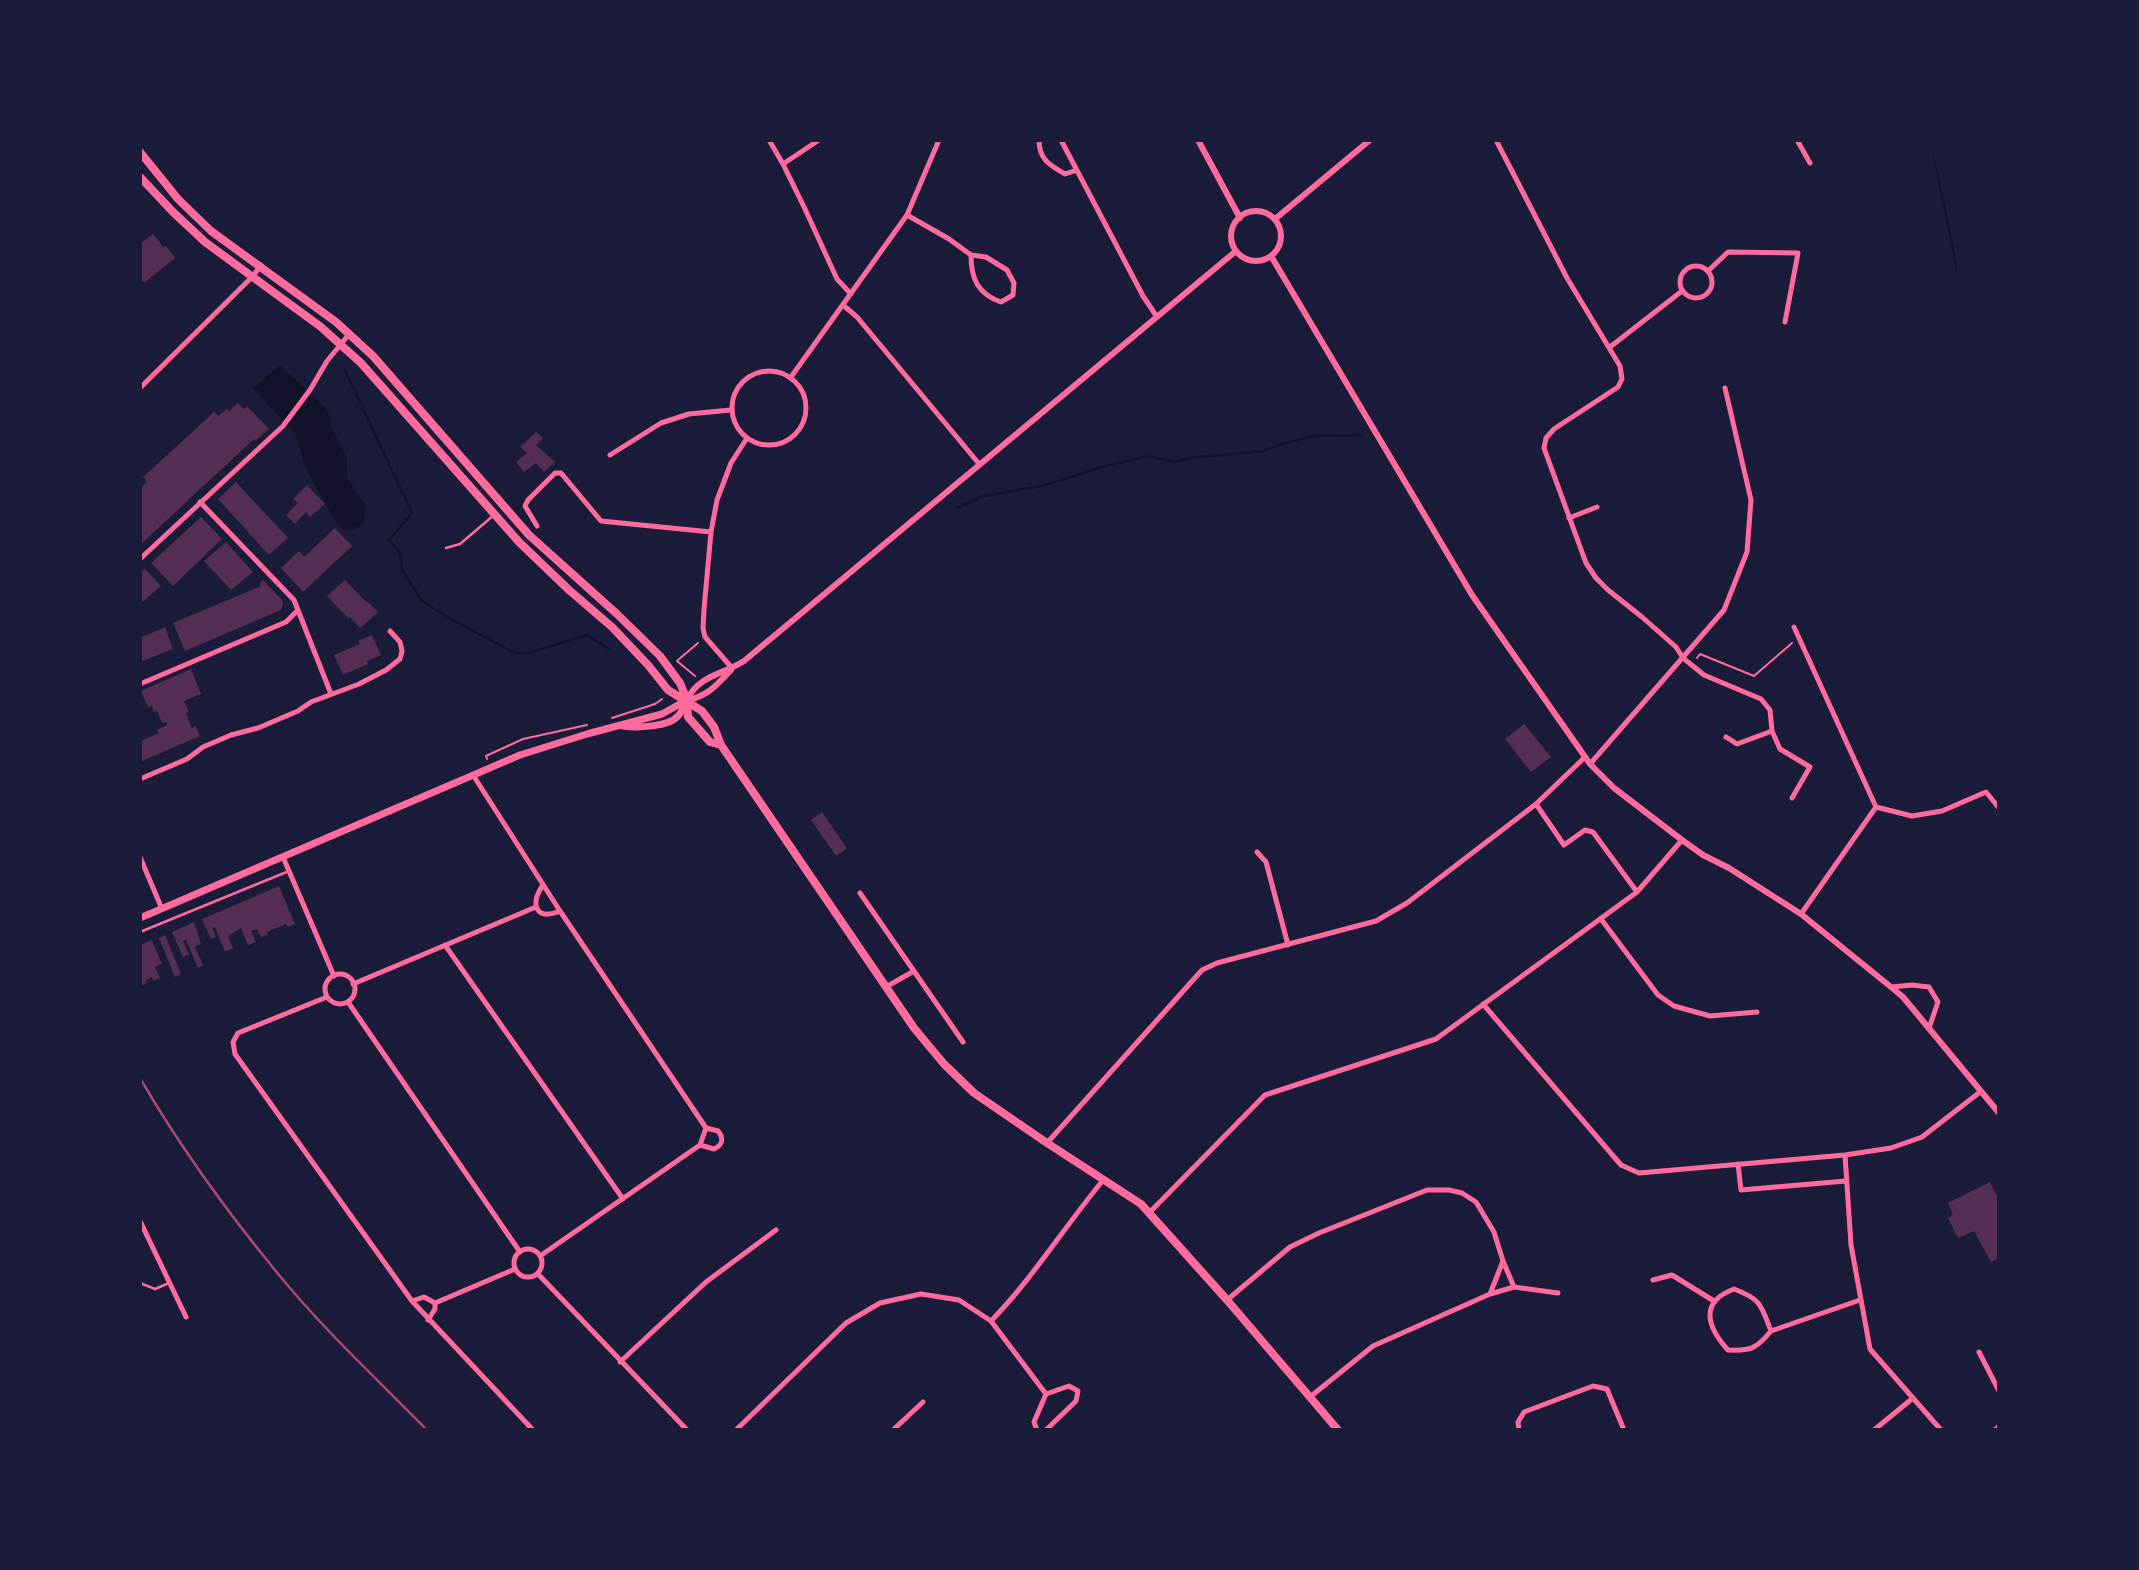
<!DOCTYPE html>
<html>
<head>
<meta charset="utf-8">
<style>
	body { margin:0 }
	#map { position:relative; width:2139px; height:1570px; overflow:hidden; background:#1b1b3a; font-family:Montserrat,sans-serif }
	canvas { display:block }
	.frame { position:absolute; inset:0; border:142px solid #1b1b3a; pointer-events:none }
</style>
</head>
<body>
<div id="map">
<canvas width="2139" height="1570"></canvas>
<div class="frame"></div>
</div>
<script>
const g = document.querySelector('canvas').getContext('2d');
g.lineJoin = 'round';
function fill(path, color) { g.fillStyle = color; g.fill(path, 'evenodd'); }
function stroke(path, color, width, dash) { g.strokeStyle = color; g.lineWidth = width; g.lineCap = dash ? 'butt' : 'round'; g.setLineDash(dash || []); g.stroke(path); }
const water = new Path2D(`
	M1930 140 1947 213 1956 260 1957 276Z
	M280 365 324 407 331 417 332 429 347 459V478L366 506 364 522C354 530 350 533 338 526L305 466 296 434 253 389Z`);
const stream = new Path2D(`
	M344 368 412 513 389 540 400 553 402 570 422 601 449 618 515 653H529L587 635 609 649
	M957 508 983 496 1042 486 1102 467 1148 456 1174 462 1189 458 1263 451 1278 445 1314 436 1360 435`);
const building = new Path2D(`
	M153 234 164 248 166 246 175 258 144 283 140 277V244Z
	M238 403 244 409 247 406 269 429 255 441 254 439 140 545V488L147 482 143 477 214 412 218 416 227 409 229 411Z
	M536 432 543 438 536 445 555 462 544 472 536 463 524 472 516 462 527 453 520 447Z
	M236 482 288 538 269 555 218 499Z
	M307 485 325 504 310 517 306 512 295 524 286 515 298 503 293 499Z
	M201 517 222 539 173 586 151 563Z
	M335 528 352 546 303 592 281 568 299 551 304 557Z
	M226 542 253 572 231 590 204 561Z
	M145 569 161 586 140 604V573Z
	M263 580 282 600 283 603 281 610 185 651 173 623 261 586 259 584Z
	M345 580 367 603 368 602 378 612 360 628 350 617 348 618 327 596Z
	M165 627 173 649 140 662V638Z
	M372 635 381 655 367 661 368 664 343 675 334 655 360 644 358 641Z
	M191 669 201 694 184 701 189 712 186 713 192 728 196 726 200 736 140 762V741L159 733 157 730 167 725 166 722 162 723 157 711 154 712 152 706 148 707 141 691Z
	M1524 724 1551 757 1531 772 1505 739Z
	M822 812 847 848 836 856 811 820Z
	M279 886 295 924 288 927 286 924 267 932 268 935 261 937 257 929 251 931 256 942 248 945 241 928 228 936 233 948 225 952 215 927 212 928 216 937 211 939 202 919Z
	M194 922 201 944 195 947 203 965 198 968 186 940 183 941 189 954 183 957 172 932Z
	M165 935 181 974 175 977 159 938Z
	M152 940 162 964 155 967 160 978 153 981 152 977 146 980 147 983 140 986V945Z
	M1990 1182 1996 1194 1999 1193V1258L1991 1262 1974 1231 1958 1238 1948 1218 1953 1215 1948 1203Z`);
const path = new Path2D(`
	M1697 658 1700 654 1754 676 1792 643
	M678 660 698 643
	M677 661 695 676
	M612 718 655 704 662 699
	M487 759 486 756 523 739 587 725`);
const service = new Path2D(`
	M446 548 460 544 494 515
	M140 932 289 871
	M140 1283 155 1289 169 1283`);
const minor = new Path2D(`
	M769 140 783 164 805 209 837 279 851 294
	M1039 140C1039 160 1050 165 1065 174L1077 170
	M1061 140 1143 296 1157 317
	M1496 140 1567 278 1620 366 1622 379 1618 387 1554 429 1546 438 1544 448 1586 563 1596 578 1608 590 1642 617 1676 647 1683 658 1704 675 1761 699 1770 710 1772 731 1780 749 1810 767 1792 798
	M1797 140 1810 163
	M783 164 819 140
	M907 215 949 239 971 255 986 257 1007 270 1014 283 1013 295 1001 302C978 294 971 279 971 255
	M1680 282a16 16 0 1 1 32 0a16 16 0 1 1-32 0Z
	M1708 271 1728 252 1798 253 1785 322
	M843 305 857 317 980 465
	M1610 347 1682 291
	M732 408a37 37 0 1 1 74 0a37 37 0 1 1-74 0Z
	M791 377 907 215 939 140
	M140 388 253 276 261 265
	M610 455 661 423 689 414 731 410
	M200 502 294 600 331 694
	M1569 518 1597 507
	M537 526 525 506 528 500 555 473H561L601 521 711 532
	M140 559 283 426 310 390 327 361 350 333
	M1794 627 1876 807
	M732 668 705 637 703 628 704 609 711 532 717 500 731 463 747 438
	M140 684 286 622 297 611
	M1726 737 1737 744 1772 731
	M1590 764 1724 610 1747 552 1751 500 1725 388
	M473 775 560 911 706 1128 700 1145 540 1256
	M140 779 187 759 203 747 231 735 258 728 298 711 311 702 359 684 386 670 400 659 402 651 400 642 390 631
	M1536 804 1564 845 1585 830 1593 832 1637 892
	M1876 807 1912 816 1942 811 1986 792 1999 808
	M1257 852 1266 862 1288 945
	M140 857 162 909
	M283 857 334 976
	M543 885C530 904 535 921 560 911
	M860 893 963 1042
	M1801 914 1876 807
	M1601 919 1658 995 1674 1006 1710 1016 1757 1012
	M445 945 623 1199
	M325 989a15 15 0 1 1 30 0a15 15 0 1 1-30 0Z
	M353 984 536 907
	M886 987 914 971
	M1891 987 1912 985 1929 987 1938 1002 1929 1028
	M327 997 238 1033 233 1042 235 1054 412 1301 533 1430
	M348 1002 520 1252
	M1483 1004 1621 1165 1639 1173 1845 1155 1891 1148 1922 1137 1980 1092
	M1047 1143 1202 970 1217 963 1376 921 1407 903 1536 804 1584 758
	M700 1145 714 1149C723 1145 724 1138 718 1131L706 1128
	M1845 1155 1851 1245 1870 1349 1941 1430
	M1738 1164 1741 1190 1846 1181
	M1150 1212 1265 1095 1436 1039 1637 892 1682 840
	M140 1221 186 1317
	M514 1263a14 14 0 1 1 28 0a14 14 0 1 1-28 0Z
	M1503 1261 1514 1287 1558 1293
	M538 1274 687 1430
	M1653 1280 1672 1275 1714 1301
	M1734 1289C1761 1299 1761 1305 1771 1331 1756 1349 1751 1351 1728 1350 1707 1327 1699 1302 1734 1289Z
	M1490 1294 1514 1287
	M1227 1300 1290 1247 1319 1233 1427 1190H1449L1462 1193 1476 1202 1494 1232 1503 1261 1490 1294 1373 1346 1310 1397
	M412 1301 424 1297 435 1303V1309L428 1320
	M435 1303 515 1269
	M991 1321C1033 1278 1065 1226 1104 1179
	M1771 1331 1860 1300
	M1979 1352 1999 1391
	M620 1362 706 1282 776 1230
	M1046 1394 1069 1386 1078 1391 1076 1401 1046 1430
	M736 1430 846 1323 880 1303 921 1294 959 1300 991 1321 1046 1394 1034 1422 1037 1430
	M893 1430 923 1402
	M1519 1430 1518 1422 1524 1412 1593 1386 1607 1389 1624 1430
	M1874 1430 1913 1398
	M1995 1430 1999 1426`);
const tertiary = new Path2D(`
	M1198 140 1240 218
	M1231 236a25 25 0 1 1 50 0a25 25 0 1 1-50 0Z
	M1275 219 1370 140
	M1271 256 1472 595 1590 764 1614 788 1682 840 1703 855 1729 868 1801 914 1891 987 1903 997 1999 1113
	M687 700C699 675 722 675 744 661L1236 251
	M687 700C707 697 718 684 731 670`);
const secondary = new Path2D(`
	M623 726C636 728 669 727 678 716 682 712 684 706 687 701
	M140 918 520 755 587 734 662 714 687 700`);
const primary = new Path2D(`
	M140 152 178 199 211 231 336 322 373 356 529 535 617 614 660 656 680 683 687 700 688 717 710 742 721 745
	M140 177 173 212 205 242 321 327 361 363 519 542 569 590 612 627 648 665 668 690 702 711 714 727 721 745 914 1028 944 1064 974 1093 1047 1143 1141 1204 1227 1300 1338 1430`);
const rail = new Path2D(`
	M140 1078C180 1147 228 1213 279 1275 324 1330 377 1379 427 1430`);
fill(water, '#12122b');
stroke(stream, '#12122b', 2.5);
fill(building, '#542f53');
stroke(path, '#ff6b9d', 2);
stroke(service, '#ff6b9d', 2.5);
stroke(minor, '#ff6b9d', 5);
stroke(tertiary, '#ff6b9d', 6);
stroke(secondary, '#ff6b9d', 7);
stroke(primary, '#ff6b9d', 8);
stroke(rail, '#a44b75', 2.5);
</script>
</body>
</html>
